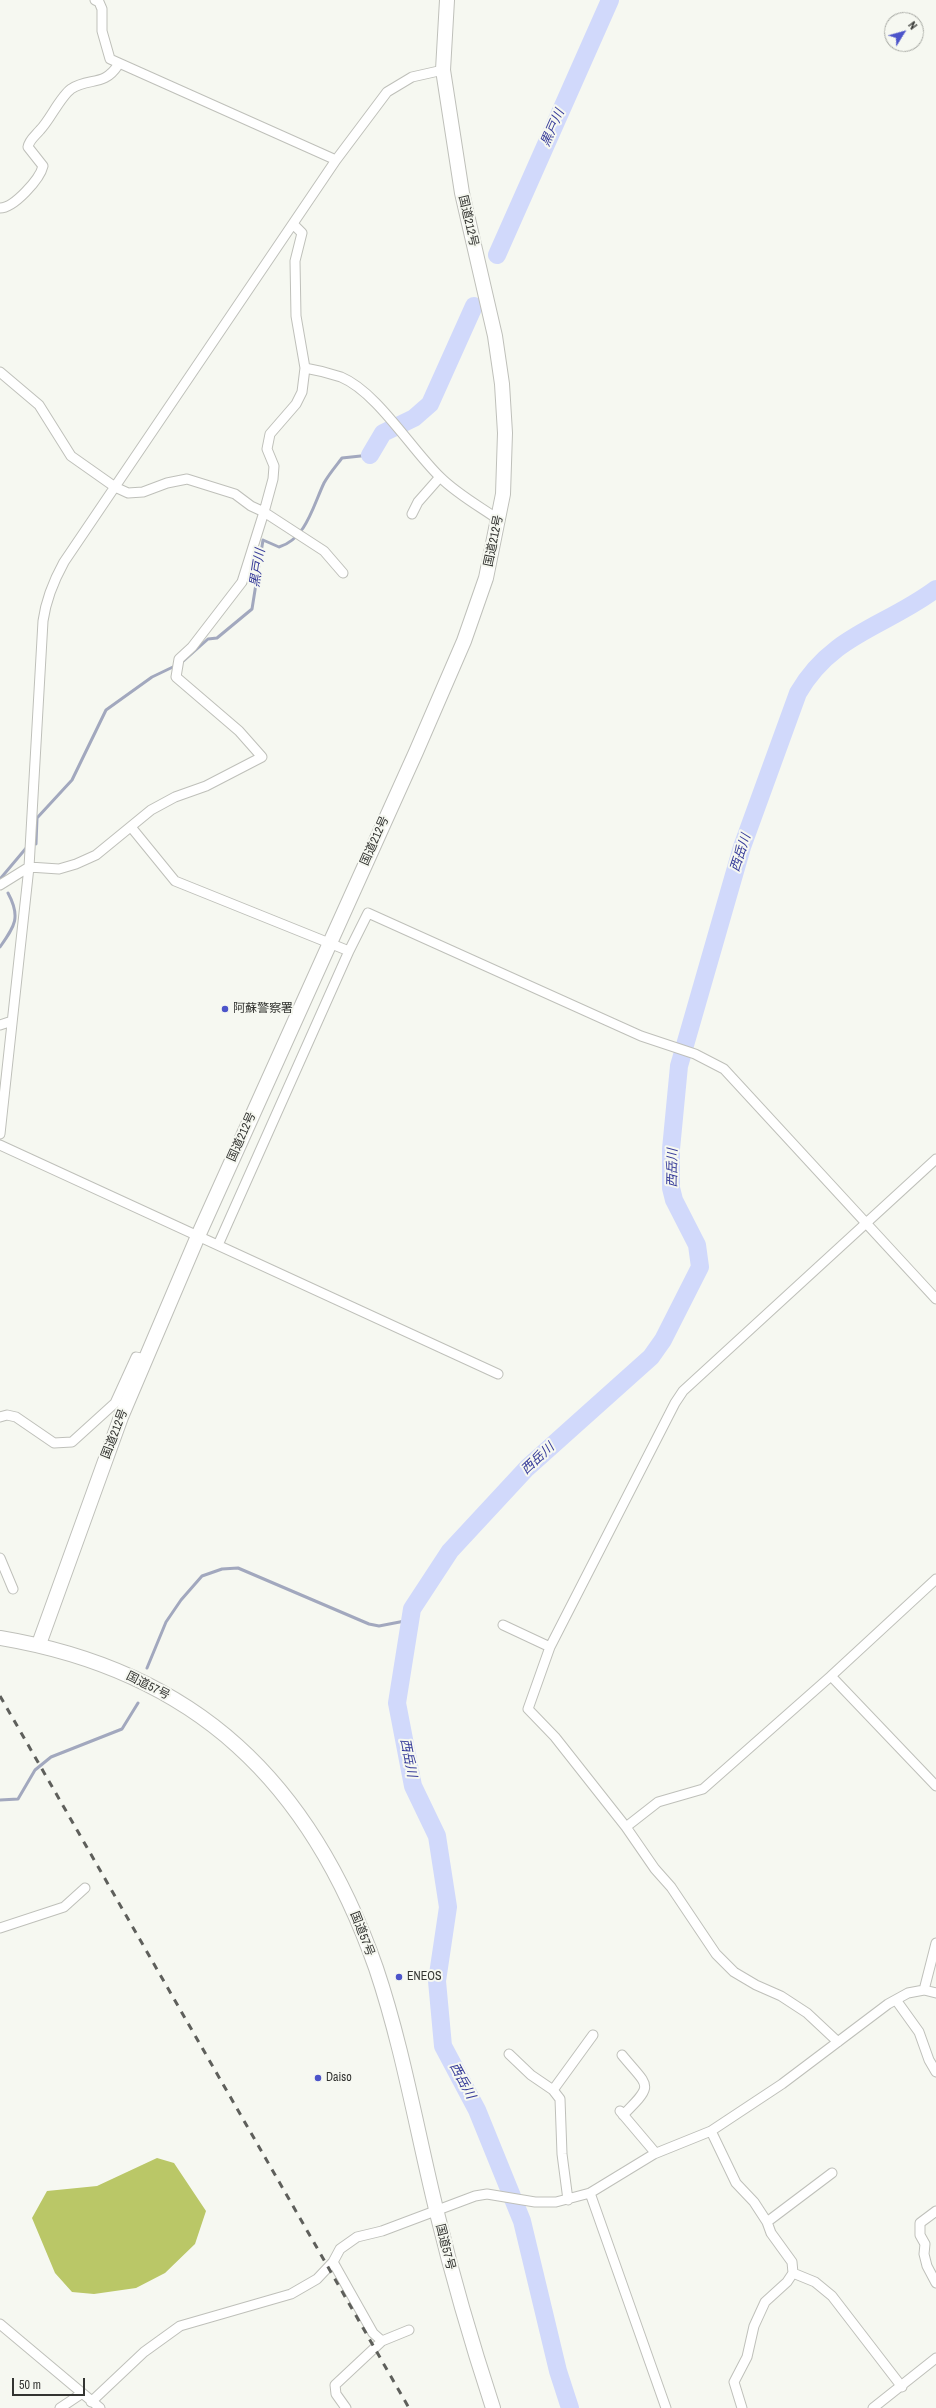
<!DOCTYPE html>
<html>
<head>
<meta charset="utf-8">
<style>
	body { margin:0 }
	#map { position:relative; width:936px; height:2408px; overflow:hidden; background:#f6f8f1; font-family:"Archivo Narrow",sans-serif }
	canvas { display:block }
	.north { position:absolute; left:884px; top:12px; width:40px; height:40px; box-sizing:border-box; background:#f6f8f1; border:1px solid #a8aaa4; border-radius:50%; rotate:53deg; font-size:11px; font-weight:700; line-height:16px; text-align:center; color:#333431 }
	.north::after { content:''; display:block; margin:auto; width:14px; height:18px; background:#4c54ca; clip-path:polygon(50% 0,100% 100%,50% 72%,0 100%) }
	.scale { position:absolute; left:12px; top:2378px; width:73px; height:18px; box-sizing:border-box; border:2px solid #333431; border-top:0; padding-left:5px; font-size:12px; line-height:14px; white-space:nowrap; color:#333431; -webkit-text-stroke:3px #f6f8f1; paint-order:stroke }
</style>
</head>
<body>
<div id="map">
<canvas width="936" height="2408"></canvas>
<div class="north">N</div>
<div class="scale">50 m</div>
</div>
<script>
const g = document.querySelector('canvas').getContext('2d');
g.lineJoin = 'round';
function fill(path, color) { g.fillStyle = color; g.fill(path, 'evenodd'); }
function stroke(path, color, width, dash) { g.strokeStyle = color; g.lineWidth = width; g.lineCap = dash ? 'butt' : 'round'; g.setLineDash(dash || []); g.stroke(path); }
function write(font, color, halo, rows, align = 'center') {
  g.font = font + ' "Archivo Narrow","Noto Sans JP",sans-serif'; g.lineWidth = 4; g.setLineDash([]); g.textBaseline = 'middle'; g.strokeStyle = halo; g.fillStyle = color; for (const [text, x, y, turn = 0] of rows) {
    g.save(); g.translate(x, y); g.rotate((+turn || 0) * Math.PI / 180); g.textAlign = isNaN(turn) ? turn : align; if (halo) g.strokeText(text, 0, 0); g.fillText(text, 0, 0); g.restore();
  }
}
const forest = new Path2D(`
	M157 2158 174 2163 206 2211 195 2244 165 2273 136 2288 94 2294 72 2292 55 2273 32 2218 47 2191 97 2186Z`);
const stream = new Path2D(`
	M180 664 208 639 217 638 252 609 263 540 279 547C306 539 313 506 324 483 329 474 336 466 342 458L370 455
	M36 844 37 818 72 780 106 710 152 677 175 666
	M0 879 27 847
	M0 947C15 926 21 917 8 893
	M147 1668 166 1622 181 1600 202 1576 222 1569 238 1568 369 1624 379 1626 410 1620
	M0 1800 18 1799 35 1770 51 1757 122 1729 138 1703`);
const river = new Path2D(`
	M497 255 610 0
	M370 455 383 433 414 418 430 404 474 306
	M570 2408 558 2371 522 2221 477 2110 443 2046 437 1981 448 1907 437 1836 413 1786 397 1703 412 1609 450 1551 527 1468 651 1357 663 1340 700 1267 697 1245 674 1200 671 1188V1149L679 1066 742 847 798 693C832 634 885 627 936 589`);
const minor = new Path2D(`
	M95 0 99 2 102 9V31L110 59 336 160
	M0 208C14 208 40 179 43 166L28 147C29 140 35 136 40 130 50 120 60 97 71 89 89 77 104 87 118 65
	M294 225 302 233 295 261 296 316 305 368C317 370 329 373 341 377 377 392 411 449 440 477 457 494 479 506 499 520
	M305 368 302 392 296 404 270 434 267 449 274 466 273 479 264 512 324 551 343 573
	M0 372 39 405 71 456 115 487 128 493 143 492 167 483 187 479 235 494 251 506 264 512 242 582 192 647 179 659 176 677 239 731 262 757 206 786 175 797 151 810 96 855 76 864 59 869 29 867 0 885
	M412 514 418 502 440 477
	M131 827 175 881 349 951 368 913 641 1036 695 1054 724 1069 936 1299
	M0 1025 12 1021
	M0 1134 29 867 43 621C46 599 53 582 64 562L336 160 387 92 412 77 443 70
	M0 1145 498 1374
	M218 1245 349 951
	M0 1417 7 1415 16 1417 54 1443 72 1442 115 1403 136 1357 145 1359
	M0 1558 13 1589
	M503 1625 550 1647
	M831 1676 936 1786
	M626 1827 658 1802 703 1789 831 1676 936 1579
	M0 1928 64 1907 85 1888
	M924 1990 936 1943
	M896 2000 919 2032 929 2060 936 2072
	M838 2042 807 2013 781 1996 756 1985 734 1972 716 1954 671 1887 655 1869 626 1827 555 1737 528 1709 550 1647 675 1403 683 1391 936 1159
	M509 2054 531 2075 553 2090 560 2099 562 2154 568 2200
	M622 2055C649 2088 655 2083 623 2115
	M553 2090 593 2035
	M620 2111 653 2150 654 2154
	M711 2131 736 2183 754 2202 767 2222 771 2233 792 2262 793 2273 787 2282 765 2302 754 2326 747 2357 734 2382 742 2408
	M590 2193 666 2408
	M936 2211 920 2223V2235L925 2244 924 2254 927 2266 936 2283
	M767 2222 832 2173
	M333 2262 373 2333 382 2341 335 2385 336 2394 346 2408
	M793 2273 815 2282 832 2296 902 2387
	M0 2324 100 2408
	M382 2341 409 2330
	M91 2402 144 2352 180 2326 291 2294 317 2279 333 2262 340 2249 357 2237 382 2231 475 2196 487 2194 535 2202H556L590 2193 654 2154 711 2131 782 2084 888 2004 908 1993 924 1990 936 1993
	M60 2408 81 2394
	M873 2408 936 2358`);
const highway = new Path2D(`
	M0 1638C197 1671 311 1783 376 1968 403 2048 417 2132 437 2213 453 2279 472 2344 493 2408
	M39 1644 121 1417 198 1236 416 752 464 641 486 578 503 494 505 433 502 384 495 336 462 193 443 70 447 0`);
const rail = new Path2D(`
	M0 1696 409 2408`);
const markers = [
	[225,1009,4,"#4c54ca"],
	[399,1977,4,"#4c54ca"],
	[318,2078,4,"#4c54ca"]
];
const streetNames = [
	["国道212号",468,221,77],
	["国道212号",494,541,-78],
	["国道212号",375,841,-66],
	["国道212号",242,1137,-66],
	["国道212号",115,1434,-69],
	["国道57号",148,1686,27],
	["国道57号",362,1934,69],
	["国道57号",445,2247,76]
];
const poiNames = [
	["阿蘇警察署",233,1009],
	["ENEOS",407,1977],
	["Daiso",326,2078]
];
const waterNames = [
	["黒戸川",553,128,-66],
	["黒戸川",258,568,-81],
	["西岳川",741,853,-72],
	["西岳川",673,1168,-89],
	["西岳川",538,1459,-43],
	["西岳川",408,1758,79],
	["西岳川",462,2081,62]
];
fill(forest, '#bac767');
stroke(stream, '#a2a8be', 3);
stroke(river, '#d1d9fb', 18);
stroke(minor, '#bfc0ba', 11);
stroke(highway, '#bfc0ba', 16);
stroke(minor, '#fff', 9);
stroke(highway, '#fff', 14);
stroke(rail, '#5e5f5b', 3, [7, 7]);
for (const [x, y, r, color] of markers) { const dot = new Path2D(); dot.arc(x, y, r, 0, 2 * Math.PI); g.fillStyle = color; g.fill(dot); stroke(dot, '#f6f8f1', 1.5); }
write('12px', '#333431', '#f6f8f1', streetNames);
write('12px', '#333431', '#f6f8f1', poiNames, 'left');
write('italic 13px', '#363b99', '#f6f8f1', waterNames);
</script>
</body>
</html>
